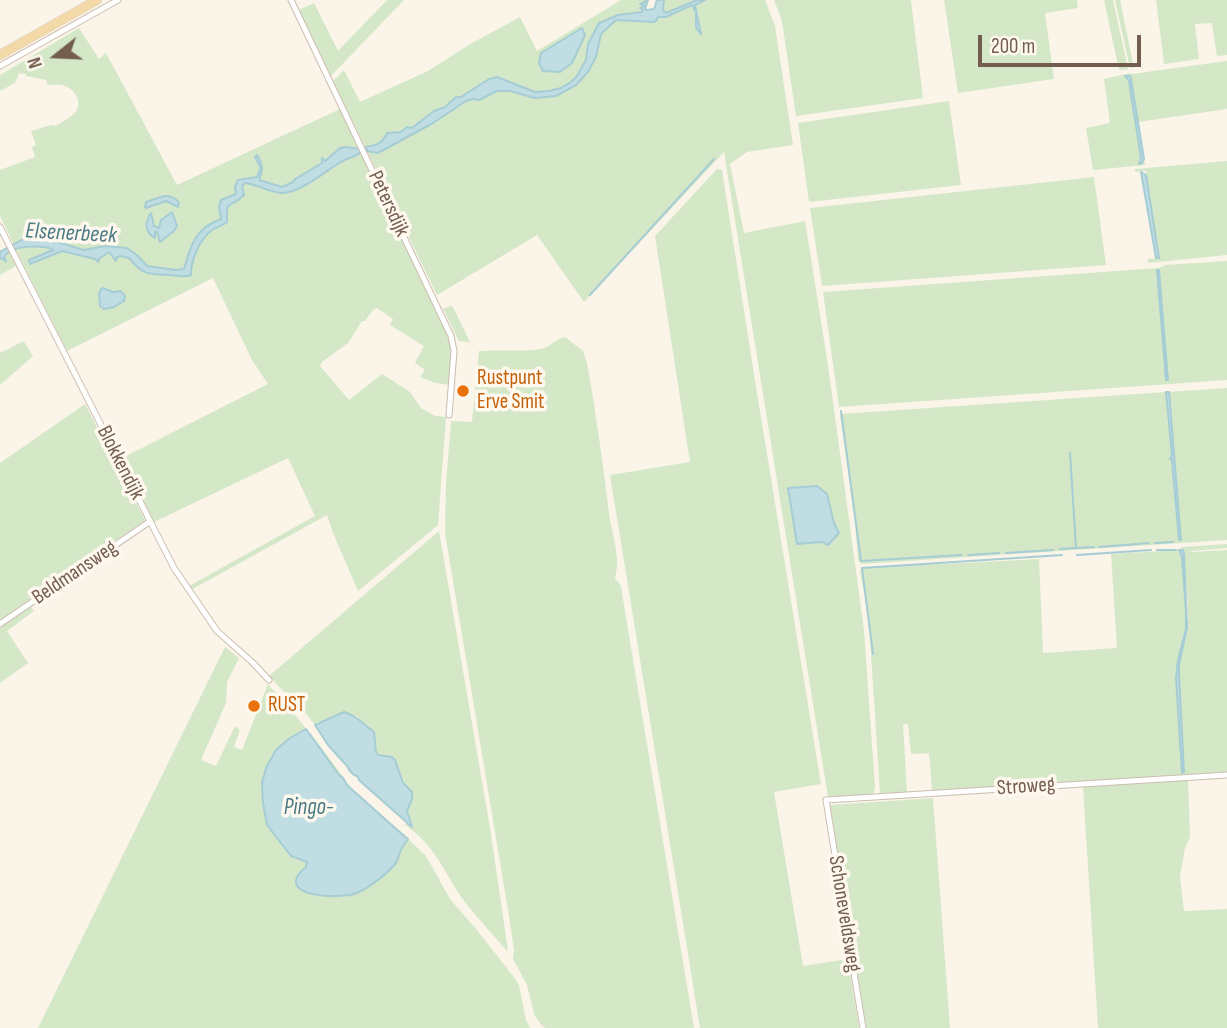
<!DOCTYPE html>
<html>
<head>
<meta charset="utf-8">
<style>
	body { margin:0 }
	#map { position:relative; width:1227px; height:1028px; overflow:hidden; background:#fbf4e9; font-family:"Sofia Sans Condensed",sans-serif }
	canvas { display:block }
	.north { position:absolute; left:21px; top:21px; width:70px; height:70px; -webkit-text-stroke:5px #fef8ef; paint-order:stroke; rotate:252deg; font-size:19px; font-weight:700; line-height:28px; text-align:center; color:#735d4f }
	.north::after { content:''; display:block; margin:auto; width:24px; height:32px; background:#735d4f; clip-path:polygon(50% 0,100% 100%,50% 72%,0 100%) }
	.scale { position:absolute; left:978px; top:35px; width:163px; height:32px; box-sizing:border-box; border:4px solid #735d4f; border-top:0; padding-left:9px; font-size:21px; line-height:24px; white-space:nowrap; color:#735d4f; -webkit-text-stroke:5px #fef8ef; paint-order:stroke }
</style>
</head>
<body>
<div id="map">
<canvas width="1227" height="1028"></canvas>
<div class="north">N</div>
<div class="scale">200 m</div>
</div>
<script>
const g = document.querySelector('canvas').getContext('2d');
g.lineJoin = 'round';
function fill(path, color) { g.fillStyle = color; g.fill(path, 'evenodd'); }
function stroke(path, color, width, dash) { g.strokeStyle = color; g.lineWidth = width; g.lineCap = dash ? 'butt' : 'round'; g.setLineDash(dash || []); g.stroke(path); }
function write(font, color, halo, rows, align = 'center') {
  g.font = font + ' "Sofia Sans Condensed",sans-serif'; g.lineWidth = 7; g.setLineDash([]); g.textBaseline = 'middle'; g.strokeStyle = halo; g.fillStyle = color; for (const [text, x, y, turn = 0] of rows) {
    g.save(); g.translate(x, y); g.rotate((+turn || 0) * Math.PI / 180); g.textAlign = isNaN(turn) ? turn : align; if (halo) g.strokeText(text, 0, 0); g.fillText(text, 0, 0); g.restore();
  }
}
const green = new Path2D(`
	M387 0H404L331 76 299 10 314 3 338 51Z
	M621 0H645L642 8 644 10 643 12 618 15 588 44 586 60 577 76 571 82 561 88 549 91 535 92 502 78 490 79 461 97H456C448 106 441 106 433 113 420 122 409 132 393 132L377 146 367 147V150L433 123 466 101 473 98 479 100 497 91H510L535 98 556 96 576 85 588 72 596 57 601 34 616 20 654 22 658 17 680 11 692 5 696 12V28L700 32 698 12 695 5 705 0H765L775 26 793 145 747 152 730 164 744 233 805 221 828 365 864 630 875 787 873 796 828 797 724 152 584 302 537 235 437 295 333 81 344 70 360 102 428 71 472 43 520 17 537 51ZM789 488 830 504 834 524 829 545 822 542 797 544Z
	M664 0H697L666 13 663 10Z
	M774 0H911L923 98 796 116 783 28 781 18Z
	M944 0H1077L1078 8 1045 13 1054 79 958 93Z
	M1104 0H1113L1128 69 1119 70Z
	M1115 0H1120L1134 68H1130Z
	M1156 0H1227V55L1217 56 1212 23 1195 24 1199 59 1164 64Z
	M79 28 99 59 106 53 177 185 340 109 359 149 346 147 340 148 317 168 295 179 293 182 282 187 258 180C264 171 263 164 258 155L256 157 261 168 257 177 244 178 236 194 219 207 222 219 194 240 184 269 176 270 146 266 138 256 101 248 84 250 44 238H25L14 245 0 216V170L35 157 32 147 36 145 31 131 51 125 56 126C62 122 70 118 75 113 83 104 76 90 65 86 60 84 53 85 48 85L46 80 26 76V74L19 73 15 83 0 91V75ZM172 212 177 226 174 231 164 240 158 236 157 232H154L146 221 152 216 154 226 160 228 161 220Z
	M1227 61V109L1138 122 1131 79 1127 78 1129 81 1141 158 1139 163H1142L1144 159 1145 165 1093 170 1086 128 1110 123 1104 79 1131 73 1132 74Z
	M949 101 961 185 809 202 798 123Z
	M361 153 450 341 452 350 450 385 435 383 420 377 425 370 415 363 424 346 390 325 393 319 377 308 372 311 365 321H362L348 343 322 362 320 366 349 400 382 374 410 392 421 408 435 416 446 417 438 525 358 591 333 533 327 515 191 590 189 586 315 516 288 458 154 522 122 458 268 384 252 360 213 278 67 351 15 248 40 246 53 250 29 260 62 251 95 259 109 252 116 260 117 257 121 256 129 258C143 275 148 274 168 275 177 275 182 278 191 275 191 260 199 238 213 230 220 226 218 230 223 224 233 211 218 209 241 198L243 191 242 185 245 183C257 184 269 193 282 193 300 193 321 173 336 164 344 159 354 159 361 153Z
	M1227 161V255L1148 263V259L1159 258 1146 171 1135 172V169Z
	M717 169 722 170 756 387 821 784 774 792 803 966 848 959 859 1028H700L610 475 690 462 655 236Z
	M1094 177 1106 265 822 286 810 208Z
	M9 252 16 266 0 275V258L5 260V255Z
	M1227 261V380L839 407 823 292 1158 268 1165 265ZM1157 270H1159L1168 379 1167 380Z
	M450 306 453 307 470 342 459 341 443 309Z
	M565 337 583 351 587 363C596 413 603 463 609 514 612 534 621 558 615 578L621 586 622 593 694 1028H545L539 1022 534 1014 527 985 513 959 514 951 510 922 445 533 446 483 451 421 472 422 479 351C499 350 521 352 541 349 551 347 556 338 565 337Z
	M24 341 33 356 0 385V353Z
	M1227 388V540L861 564 858 560 855 524 840 414 1166 392 1172 455 1170 456 1172 459 1179 540H1180L1169 392Z
	M85 404 145 520 0 620V463Z
	M439 531 491 834 508 951H507C493 934 477 918 464 901 443 871 436 846 404 824L410 823 407 811 412 799 404 796C403 782 401 768 392 757L378 755 376 752 374 732 364 725 357 716 318 722 315 725 293 698 286 694 269 676Z
	M1227 544V548L1191 551V552L1227 550V773L932 791 929 753 911 754 908 724H903L907 792 880 793 869 623 860 570 863 567 965 563 1039 559 1043 653 1117 648 1111 554 1179 550 1182 547ZM1184 555C1185 576 1188 597 1188 618 1187 637 1179 655 1179 674L1184 772 1177 678 1178 660 1186 629V612L1182 557Z
	M31 607 34 611 7 631 28 663 0 683V628Z
	M225 647 239 658 227 682 226 703 201 760 216 766 235 726 240 730 234 747 242 750 268 684 311 734 344 778 294 859 307 862 306 867 299 873 309 893 345 897 372 883 390 869 396 862 400 855V850L408 839 426 856 450 899 477 930 513 976 519 985 526 1020 530 1028H38Z
	M1188 780 1190 837 1185 848 1180 877 1184 911 1227 909V1028H1098L1083 787Z
	M933 798 950 1028H865L830 805Z`);
const water = new Path2D(`
	M645 0H648L645 9 647 10 654 9 657 0H664L663 10 666 13 697 0H705L695 5 701 34 696 28V12L692 5 666 17H658L656 21 653 22 616 20 601 34 596 57 588 72 576 85 556 96 535 98 510 91H497L479 100 473 99 466 101 433 123 378 153 367 151 366 147C377 145 382 144 387 133L401 132 407 127 412 128 434 111 445 107 456 97H461L489 79 497 77 535 92 549 91 561 88 571 82 577 76 586 60 588 44 599 23 618 15 642 12 643 10 640 8H642L644 5 640 4 645 2Z
	M582 28 585 35 572 63 560 72 543 71 539 63 541 53Z
	M1125 76H1130L1131 79 1144 159 1142 163 1139 164 1141 158 1129 81Z
	M346 147 360 149 361 152C355 158 348 157 341 162 327 170 300 193 282 193 270 193 257 184 245 183L242 186 244 195C230 210 226 196 227 222 222 226 217 227 212 230 199 240 191 260 191 275 182 278 177 275 168 275 148 274 143 275 129 258L121 256 117 257 116 261 109 252 100 258 98 262 95 259 62 251 30 264 29 260 53 250C45 245 21 246 13 250 8 252 7 253 4 257L6 261 0 258V252L25 238H44L84 250 105 246 127 248 138 256 147 266 176 270 184 269C191 244 196 228 221 219L219 207 221 200 236 194 235 187 238 180 257 177 261 168 255 157 257 155C263 164 263 170 259 180L282 187 293 182 295 179 322 163V158L325 161 340 148Z
	M1141 172 1146 175 1159 258H1156Z
	M164 196C170 196 176 197 179 203L178 207 166 201 146 208 145 207 146 202Z
	M172 212 177 226 174 231 160 242 157 232H155V238C144 232 145 222 151 213L154 226 159 228 161 220Z
	M1157 270H1159L1168 380H1166Z
	M103 288 113 292 121 291 125 296 124 301 114 307 104 309 100 306 99 294 101 289Z
	M1166 392H1169L1181 540H1179L1172 460 1170 459 1172 455Z
	M817 486 827 494 834 523 839 533 828 545 822 542 797 544 788 488Z
	M1179 550H1183L1184 555 1187 627 1179 665V674L1184 772 1182 773 1176 678 1178 660 1186 629V611L1182 557Z
	M344 712C359 717 361 723 374 732L376 752 378 755 392 757 395 760 403 783 412 792V799L407 811 412 827 360 781 357 776 354 775 349 770 348 767 328 745 315 725Z
	M306 729 339 775C345 778 344 782 349 787 369 804 387 822 408 839 406 842 404 845 402 848 399 853 399 858 396 863 387 874 370 887 357 893 340 900 270 897 306 867L307 862 291 856 267 825 263 803 262 783 266 768 276 750 290 738Z`);
const stream = new Path2D(`
	M590 295 714 159
	M841 411 861 561 962 555
	M1070 453 1076 548 1094 547
	M1155 543 1173 542
	M1099 547 1149 543
	M1060 549 1075 548
	M1157 550H1176
	M1006 553 1053 550
	M968 555 999 553
	M1077 555 1151 550
	M873 654 862 568 1062 555`);
const minor = new Path2D(`
	M291 0 451 336 454 351 449 415
	M0 66 118 0
	M0 227 174 568 217 631 252 662 269 680
	M0 624 149 522
	M863 1028 826 800 1227 775`);
const primary = new Path2D(`
	M0 55 97 0`);
const markers = [
	[463,391,7,"#e8710a"],
	[254,706,7,"#e8710a"]
];
const streetNames = [
	["Petersdijk",388,204,65],
	["Blokkendijk",120,463,63],
	["Beldmansweg",75,573,-34],
	["Stroweg",1026,787,-4],
	["Schoneveldsweg",844,914,81]
];
const foodNames = [
	["Rustpunt",477,379],
	["Erve Smit",477,403],
	["RUST",268,706]
];
const waterNames = [
	["Elsenerbeek",71,234,3],
	["Pingo-",309,808]
];
fill(green, '#d4e8c8');
fill(water, '#bfdde3');
stroke(water, '#a6ccd4', 2);
stroke(stream, '#a6ccd4', 2);
stroke(minor, '#ccbdb0', 7);
stroke(primary, '#d8d2ce', 10);
stroke(minor, '#fff', 5);
stroke(primary, '#f3d9a7', 9);
for (const [x, y, r, color] of markers) { const dot = new Path2D(); dot.arc(x, y, r, 0, 2 * Math.PI); g.fillStyle = color; g.fill(dot); stroke(dot, '#fef8ef', 2.5); }
write('21px', '#735d4f', '#fef8ef', streetNames);
write('21px', '#c56008', '#fef8ef', foodNames, 'left');
write('italic 23px', '#4a7a85', '#fef8ef', waterNames);
</script>
</body>
</html>
